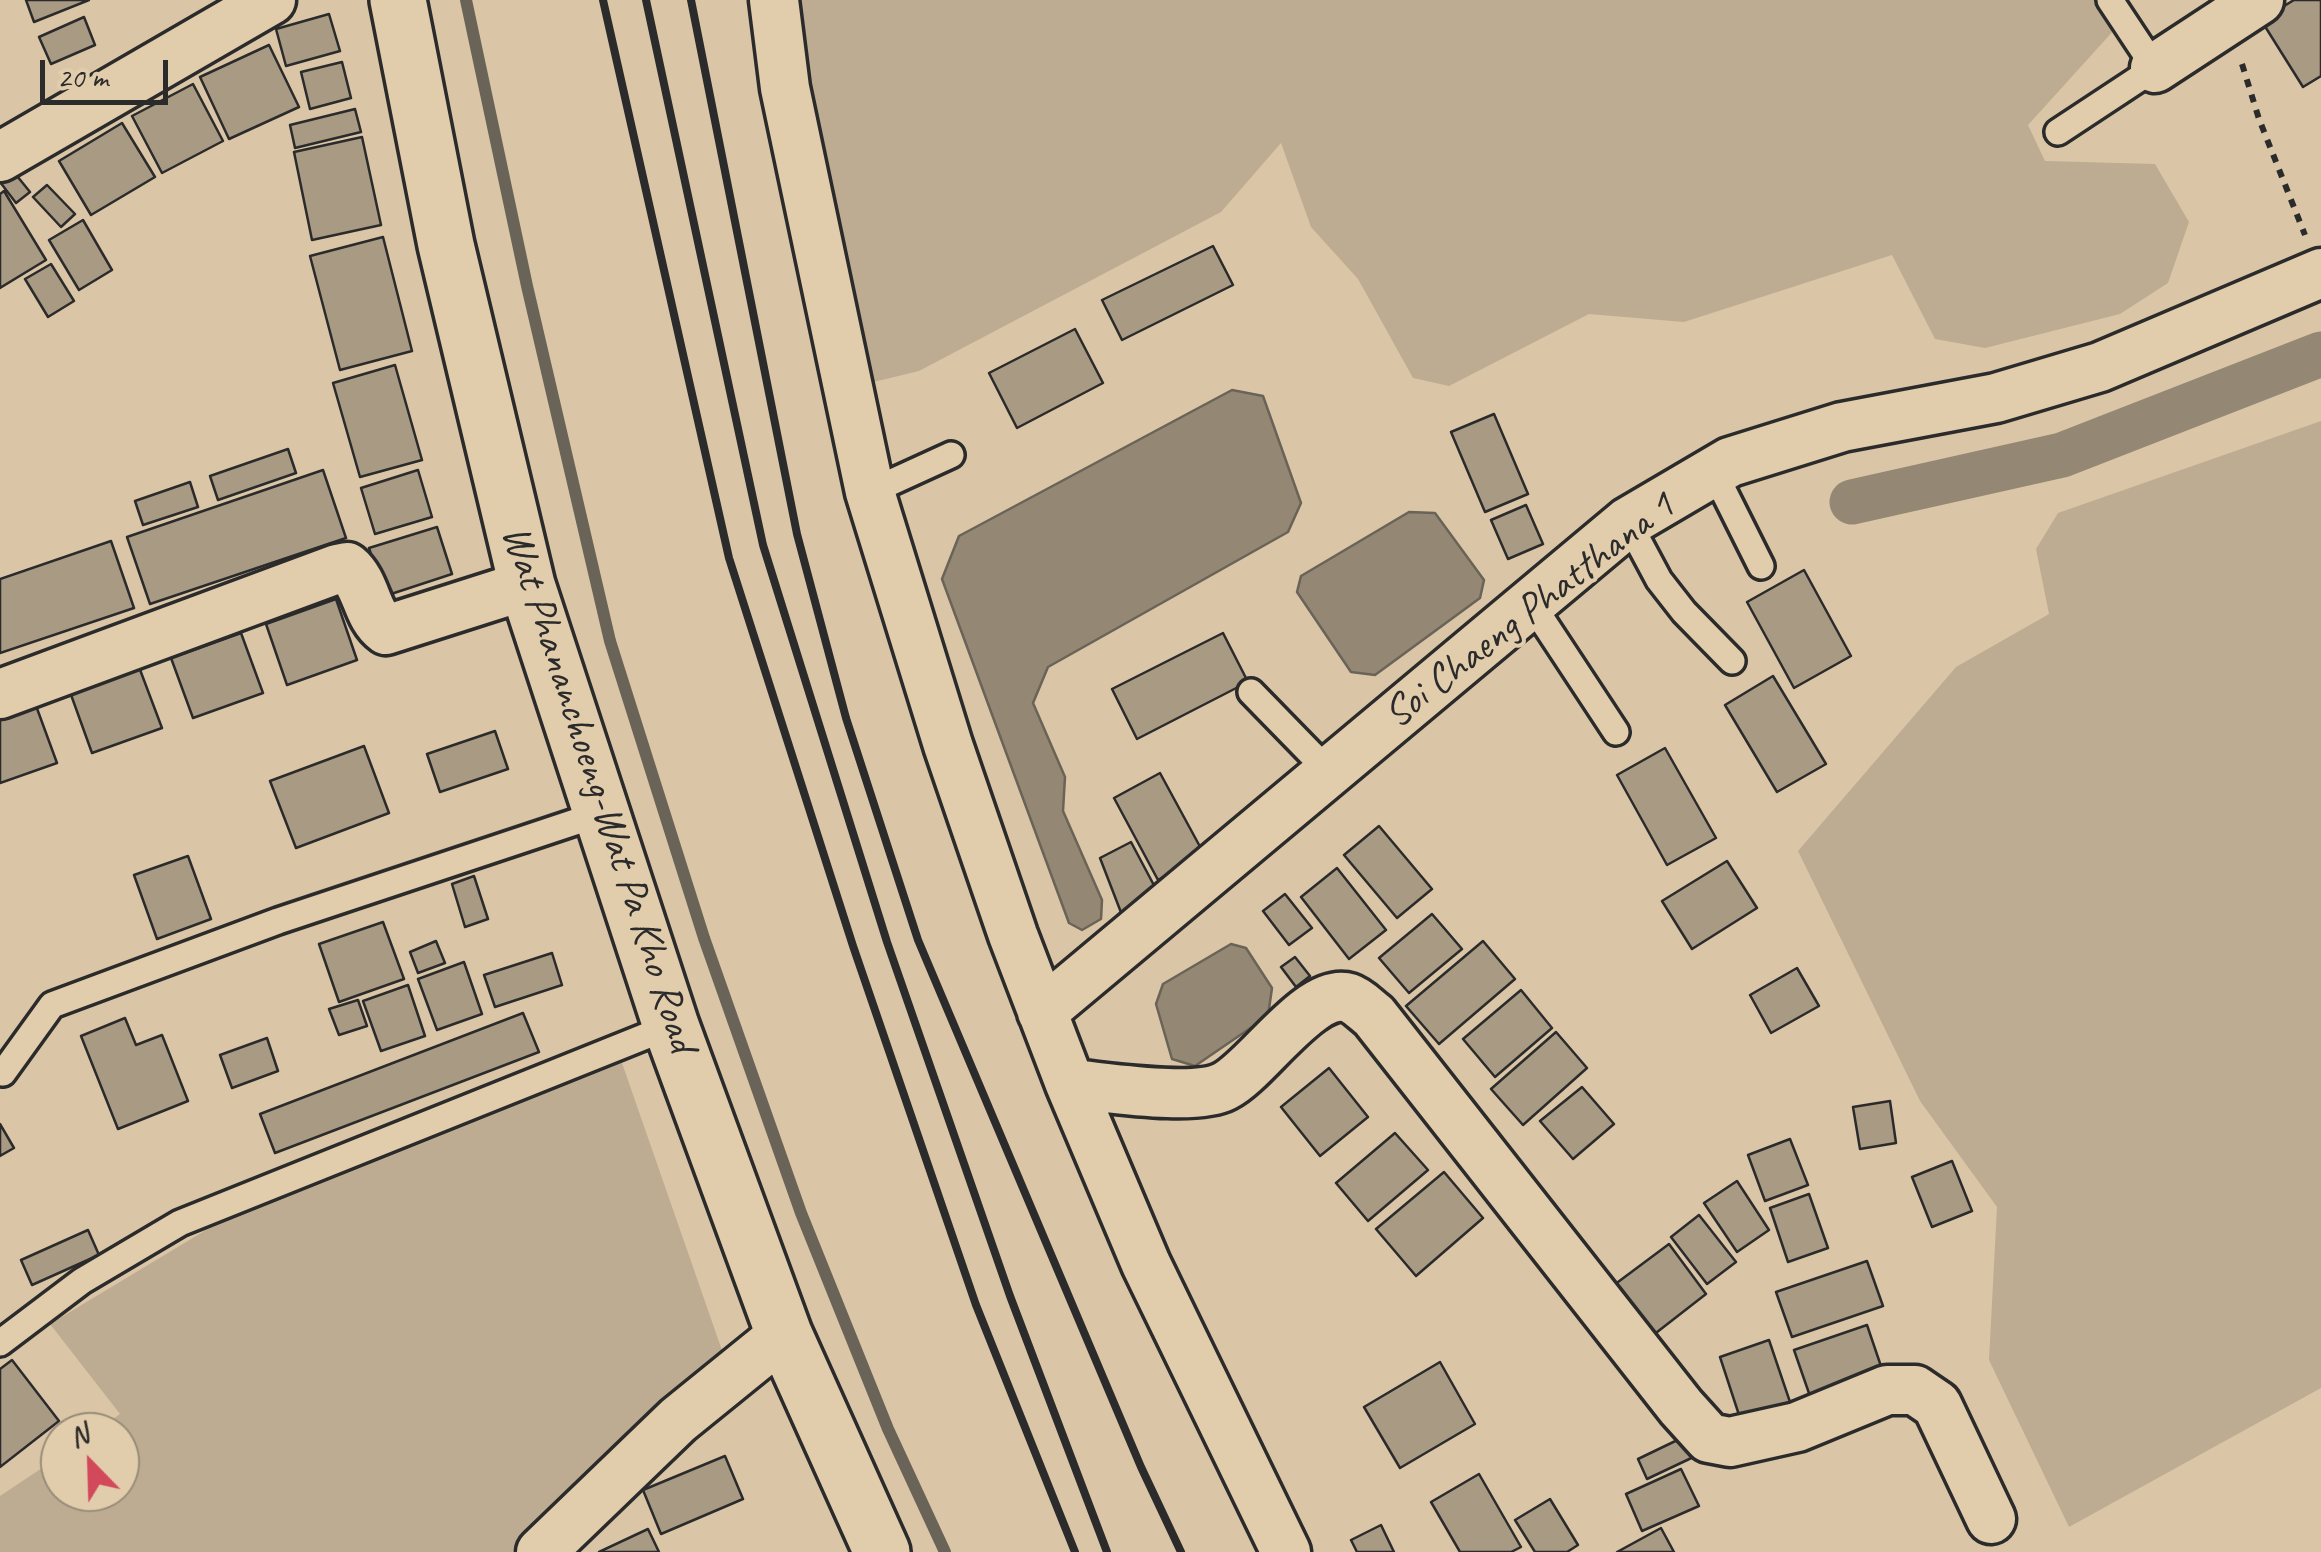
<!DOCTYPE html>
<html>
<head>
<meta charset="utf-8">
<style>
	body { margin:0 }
	#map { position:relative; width:2321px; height:1552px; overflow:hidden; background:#dac6a6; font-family:Caveat,sans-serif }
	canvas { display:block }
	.north { position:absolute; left:40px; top:1412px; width:100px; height:100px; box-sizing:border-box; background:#e1ccab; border:2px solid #988c78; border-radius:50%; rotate:337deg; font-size:28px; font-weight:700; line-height:40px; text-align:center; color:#2b2b2b }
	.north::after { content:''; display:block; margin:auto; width:35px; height:45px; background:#d1495b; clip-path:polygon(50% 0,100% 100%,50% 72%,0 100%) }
	.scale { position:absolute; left:40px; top:60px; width:128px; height:45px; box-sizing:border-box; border:5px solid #2b2b2b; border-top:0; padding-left:12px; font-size:30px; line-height:35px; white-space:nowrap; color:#2b2b2b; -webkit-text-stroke:8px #e1ccab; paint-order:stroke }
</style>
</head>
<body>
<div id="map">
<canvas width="2321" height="1552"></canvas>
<div class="north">N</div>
<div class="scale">20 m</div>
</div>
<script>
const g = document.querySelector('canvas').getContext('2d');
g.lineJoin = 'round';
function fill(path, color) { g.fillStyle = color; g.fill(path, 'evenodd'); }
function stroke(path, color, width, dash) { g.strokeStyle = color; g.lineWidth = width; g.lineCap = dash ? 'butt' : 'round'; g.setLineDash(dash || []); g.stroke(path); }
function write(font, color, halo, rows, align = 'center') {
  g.font = font + ' Caveat,sans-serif'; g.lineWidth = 8; g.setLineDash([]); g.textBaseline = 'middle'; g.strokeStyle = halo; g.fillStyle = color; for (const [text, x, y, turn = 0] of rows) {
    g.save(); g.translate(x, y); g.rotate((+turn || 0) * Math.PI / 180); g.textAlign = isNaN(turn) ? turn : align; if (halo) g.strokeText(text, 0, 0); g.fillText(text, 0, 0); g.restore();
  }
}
const green = new Path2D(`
	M788 0H2120L2125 18 2028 125 2045 161 2155 164 2189 222 2168 283 2120 314 1985 348 1935 339 1892 255 1684 322 1589 314 1449 386 1413 378 1358 279 1311 227 1281 143 1221 212 919 371 865 384Z
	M2321 421V1388L2069 1527 1989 1360 1997 1207 1920 1101 1798 851 1956 667 2049 614 2036 549 2058 513Z
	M622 1063 725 1359 512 1552H0V1496L60 1456V1492H120V1432H95L120 1414 50 1324 206 1230Z`);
const water = new Path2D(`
	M1232 390 1263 396 1301 503 1288 532 1048 667 1033 703 1065 777 1063 811 1102 900 1101 919 1082 930 1069 923 942 579 959 536Z
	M1409 512 1435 513 1484 580 1480 598 1375 675 1351 672 1297 592 1301 576Z
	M1231 944 1246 948 1272 988 1268 1016 1195 1066 1172 1059 1156 1004 1163 984Z`);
const stream = new Path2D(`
	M466 0 527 286 610 641 704 938 801 1213 888 1429 945 1552`);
const canal = new Path2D(`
	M1852 502 2062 455 2321 354`);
const building = new Path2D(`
	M26 0H89L34 22Z
	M2294 0H2321V76L2303 87 2261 20Z
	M329 14 340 51 286 66 276 29Z
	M84 17 95 45 51 64 39 37Z
	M269 45 299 107 229 139 200 77Z
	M342 62 351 98 310 109 301 72Z
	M193 84 223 141 162 173 132 116Z
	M355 109 361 132 295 148 290 125Z
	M122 123 155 177 91 215 59 161Z
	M362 137 381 225 312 240 294 152Z
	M13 171 30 192 16 203 0 182Z
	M47 185 75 214 61 227 33 197Z
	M4 191 46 260 0 288V194Z
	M83 220 112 270 79 290 49 240Z
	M383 237 412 351 340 370 310 256Z
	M1213 246 1233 285 1122 340 1102 300Z
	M51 264 74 301 48 317 25 279Z
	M1075 329 1103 383 1017 428 989 373Z
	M395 365 422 460 360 477 333 383Z
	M1494 414 1528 494 1485 512 1451 432Z
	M288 449 296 473 218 500 210 476Z
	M323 470 346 538 150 604 127 537Z
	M418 470 432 517 375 534 361 488Z
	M190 482 198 507 143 525 135 501Z
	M1526 505 1543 544 1508 559 1491 520Z
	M437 527 452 574 385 596 369 548Z
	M111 541 134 608 0 653V579Z
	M1804 570 1851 656 1794 688 1747 602Z
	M336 599 357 660 287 685 266 624Z
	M241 633 263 693 193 718 171 658Z
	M1223 633 1248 682 1137 739 1112 689Z
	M139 667 162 728 92 753 70 692Z
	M1773 676 1826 764 1777 792 1725 705Z
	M35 703 57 763 0 783V715Z
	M495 731 508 769 440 792 427 754Z
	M364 746 389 813 296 848 270 781Z
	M1665 748 1716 838 1667 865 1617 775Z
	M1160 773 1204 854 1158 880 1114 798Z
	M1379 826 1432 889 1397 918 1344 855Z
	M1131 842 1157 891 1122 915 1100 858Z
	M188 856 211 919 157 939 134 875Z
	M1727 861 1757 908 1692 949 1662 901Z
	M1337 868 1386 930 1349 959 1301 897Z
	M474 876 488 919 465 927 452 884Z
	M1285 894 1312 928 1289 945 1263 911Z
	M1432 914 1462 949 1409 993 1379 958Z
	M383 922 404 979 339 1002 319 944Z
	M436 941 445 963 418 973 410 952Z
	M1483 941 1515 979 1439 1044 1406 1006Z
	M552 953 562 985 495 1007 484 975Z
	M1295 957 1310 976 1296 987 1281 967Z
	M464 962 482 1014 437 1030 418 979Z
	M1797 968 1819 1006 1771 1033 1750 995Z
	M408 985 425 1036 381 1051 363 1001Z
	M1521 990 1552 1028 1495 1077 1463 1039Z
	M358 1000 367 1026 339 1035 329 1009Z
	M523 1013 539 1052 275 1153 260 1114Z
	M125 1018 136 1045 162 1035 188 1101 118 1129 81 1036Z
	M1556 1032 1587 1068 1523 1125 1491 1089Z
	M267 1038 278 1071 232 1088 220 1055Z
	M1329 1068 1368 1117 1320 1156 1281 1107Z
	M1582 1087 1614 1124 1573 1159 1540 1121Z
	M1890 1101 1896 1143 1860 1149 1853 1107Z
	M0 1124 14 1148 0 1156Z
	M1395 1133 1428 1170 1368 1221 1336 1183Z
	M1790 1139 1808 1185 1765 1201 1748 1155Z
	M1952 1161 1972 1211 1932 1227 1912 1177Z
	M1444 1172 1483 1218 1416 1276 1376 1229Z
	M1737 1181 1769 1230 1737 1252 1704 1203Z
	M1809 1194 1828 1248 1788 1262 1770 1208Z
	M1699 1215 1736 1262 1707 1284 1671 1237Z
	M88 1230 99 1255 32 1285 21 1260Z
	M1669 1244 1706 1294 1652 1336 1614 1285Z
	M1867 1261 1883 1306 1792 1337 1776 1292Z
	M1867 1325 1884 1375 1811 1399 1794 1350Z
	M1769 1340 1790 1402 1740 1418 1720 1357Z
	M12 1360 59 1421 0 1467V1369Z
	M1440 1362 1475 1424 1400 1468 1364 1407Z
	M1692 1433 1702 1453 1647 1479 1638 1459Z
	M725 1456 743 1499 661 1534 643 1490Z
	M1681 1469 1699 1506 1642 1531 1626 1494Z
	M1479 1474 1521 1547 1511 1552H1460L1431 1502Z
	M1550 1499 1578 1545 1567 1552H1535L1515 1520Z
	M1381 1525 1394 1552H1357L1351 1540Z
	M1661 1528 1674 1552H1617Z
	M648 1529 659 1552H599Z`);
const path = new Path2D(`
	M2242 64 2259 119 2305 235`);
const service = new Path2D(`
	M2058 132 2155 68 2110 0
	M1714 472 1761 566
	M870 492 951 455
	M1628 522 1659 580 1684 612 1732 661
	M1531 603 1616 732
	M1251 692 1329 772
	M3 1073 52 1005 278 921 602 813
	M0 1343 82 1281 180 1223 671 1026`);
const minor = new Path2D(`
	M774 0 785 88 870 492 948 745 1013 935 1070 1084 1146 1264 1286 1552
	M2155 68 2259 0
	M0 157 271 0
	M0 694 337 569 347 567C367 583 366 616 386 630L527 585
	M1042 1012 1628 522 1730 462 1842 427 1996 398 2100 367 2321 273
	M1070 1084C1106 1087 1195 1102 1225 1086 1257 1070 1311 986 1349 998 1358 1001 1366 1010 1374 1016L1681 1407 1709 1438 1730 1442 1797 1427 1887 1390H1915L1937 1405 1991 1519
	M541 1552 678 1420 784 1334`);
const secondary = new Path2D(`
	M398 0 446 245 527 585 671 1026 784 1334 882 1552`);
const rail = new Path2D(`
	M603 0 729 558 853 946 976 1305 1075 1552
	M646 0 763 545 887 942 1010 1296 1107 1552
	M691 0 797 534 846 718 918 940 1141 1467 1181 1552`);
const streetNames = [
	["Soi Chaeng Phatthana 1",1530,611,-38],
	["Wat Phananchoeng-Wat Pa Kho Road",598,789,72]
];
fill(green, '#bdac92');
fill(water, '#948875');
stroke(water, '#6a6357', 2.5);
stroke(stream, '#6a6357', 12);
stroke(canal, '#948875', 45);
fill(building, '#a99a83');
stroke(building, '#2b2b2b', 2.5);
stroke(service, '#2b2b2b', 32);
stroke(minor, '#2b2b2b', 55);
stroke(secondary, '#2b2b2b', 62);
stroke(path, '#2b2b2b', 6, [8, 8]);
stroke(service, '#e1ccab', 25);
stroke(minor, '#e1ccab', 48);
stroke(secondary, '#e1ccab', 55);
stroke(rail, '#2b2b2b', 8);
write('42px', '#2b2b2b', '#e1ccab', streetNames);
</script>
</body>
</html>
